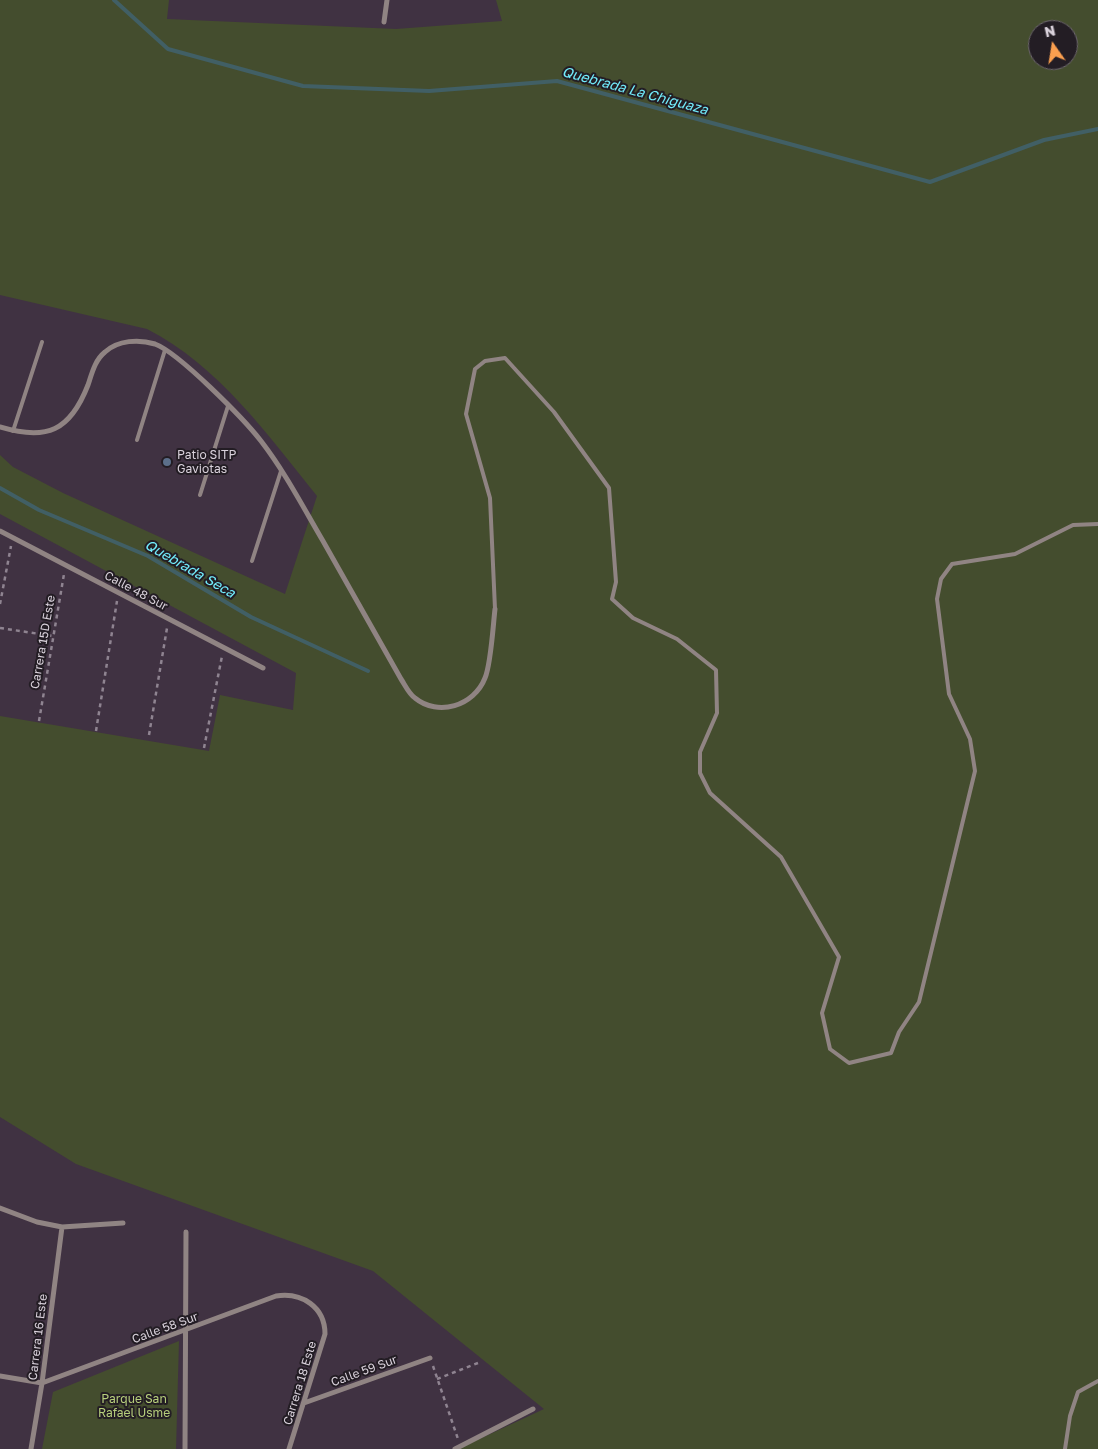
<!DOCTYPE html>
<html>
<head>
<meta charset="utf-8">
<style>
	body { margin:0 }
	#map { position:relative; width:1098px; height:1449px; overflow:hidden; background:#403242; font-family:"Golos Text",sans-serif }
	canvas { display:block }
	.north { position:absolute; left:1028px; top:20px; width:50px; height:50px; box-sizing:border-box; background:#231d24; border:1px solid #6c656d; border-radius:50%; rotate:347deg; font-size:14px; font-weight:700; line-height:20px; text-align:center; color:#d9d1db }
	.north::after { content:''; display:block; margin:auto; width:18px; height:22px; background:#fa9f4f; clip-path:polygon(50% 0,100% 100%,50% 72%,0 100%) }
</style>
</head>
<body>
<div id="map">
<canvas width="1098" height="1449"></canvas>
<div class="north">N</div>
</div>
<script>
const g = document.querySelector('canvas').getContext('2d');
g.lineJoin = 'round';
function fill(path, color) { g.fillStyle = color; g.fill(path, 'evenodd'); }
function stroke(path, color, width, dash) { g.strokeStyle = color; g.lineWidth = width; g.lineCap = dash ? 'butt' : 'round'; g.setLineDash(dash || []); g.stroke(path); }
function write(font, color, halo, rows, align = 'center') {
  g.font = font + ' "Golos Text",sans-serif'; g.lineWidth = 4; g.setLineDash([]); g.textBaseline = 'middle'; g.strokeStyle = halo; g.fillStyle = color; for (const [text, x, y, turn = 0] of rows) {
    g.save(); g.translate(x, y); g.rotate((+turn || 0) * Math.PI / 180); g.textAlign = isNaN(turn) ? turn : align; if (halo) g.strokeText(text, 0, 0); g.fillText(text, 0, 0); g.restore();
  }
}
const green = new Path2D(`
	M0 0H169L167 19 396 29 502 21 496 0H1098V1449H458L544 1409 373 1271 76 1164 0 1117V716L209 751 220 695 293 710 296 673 0 514V455L13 467 63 493 285 594 317 496C267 434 219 366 147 329L0 295ZM1038 30H1068V60H1038Z
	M179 1341 176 1449H42L53 1392Z`);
const stream = new Path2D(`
	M114 0 168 49 303 86 429 91 557 81 930 182 1044 140 1098 129
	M0 488 39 510 148 556 251 617 368 671`);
const path = new Path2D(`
	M0 604 11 546
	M0 628 53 636
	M39 721 64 574
	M96 731 117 601
	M149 735 167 628
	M204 748 222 656
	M433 1366 458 1439
	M437 1379 478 1363`);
const lane = new Path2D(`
	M13 431 42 342
	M137 440 165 350
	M200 495 228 406
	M252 561 281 471
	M495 609 490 498 466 414 475 369 485 361 505 358 554 412 609 488 616 582 612 599 633 618 677 639 716 670 717 713 700 752V773L710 793 781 857 839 957 822 1013 830 1049 849 1063 891 1053 899 1032 919 1002 975 771 970 739 949 694 937 599 941 579 952 564 1015 554 1073 525 1098 524
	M1065 1449 1070 1416 1078 1392 1098 1381`);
const street = new Path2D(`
	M384 22 387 0
	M0 427C47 441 70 431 88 385 92 373 95 360 105 352 118 340 139 339 155 344 179 353 244 419 261 441 285 472 303 507 323 541 349 587 375 633 401 679 405 685 409 694 415 698 438 717 474 706 485 678 491 664 493 626 495 609
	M0 531 263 668
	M0 1208 37 1222 62 1227 123 1223
	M0 1376 42 1383 276 1296C302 1292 325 1307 325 1334L289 1449
	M304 1403 430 1358
	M31 1449 42 1383 62 1227
	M185 1449 186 1232
	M455 1449 533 1409`);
const markers = [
	[167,462,5,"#5c6f8a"]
];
const poiNames = [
	["Patio SITP",177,455],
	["Gaviotas",177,469]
];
const streetNames = [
	["Calle 48 Sur",136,591,28],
	["Carrera 15D Este",43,642,-80],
	["Calle 58 Sur",165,1328,-20],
	["Carrera 16 Este",38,1337,-83],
	["Calle 59 Sur",364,1371,-20],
	["Carrera 18 Este",300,1383,-73]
];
const parkNames = [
	["Parque San",134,1399],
	["Rafael Usme",134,1413]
];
const waterNames = [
	["Quebrada La Chiguaza",635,91,15],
	["Quebrada Seca",190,569,30]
];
fill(green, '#444d2e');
stroke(stream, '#415f65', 4);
stroke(path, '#8f8491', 2.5, [4, 4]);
stroke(lane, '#908483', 4);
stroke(street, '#908483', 5);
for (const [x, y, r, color] of markers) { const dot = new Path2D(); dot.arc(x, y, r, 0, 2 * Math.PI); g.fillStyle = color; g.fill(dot); stroke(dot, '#231d24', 2); }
write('12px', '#d9d1db', '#231d24', poiNames, 'left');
write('12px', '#d9d1db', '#231d24', streetNames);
write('12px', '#b7cf7c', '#231d24', parkNames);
write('italic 14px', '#72ecfb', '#231d24', waterNames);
</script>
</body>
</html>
